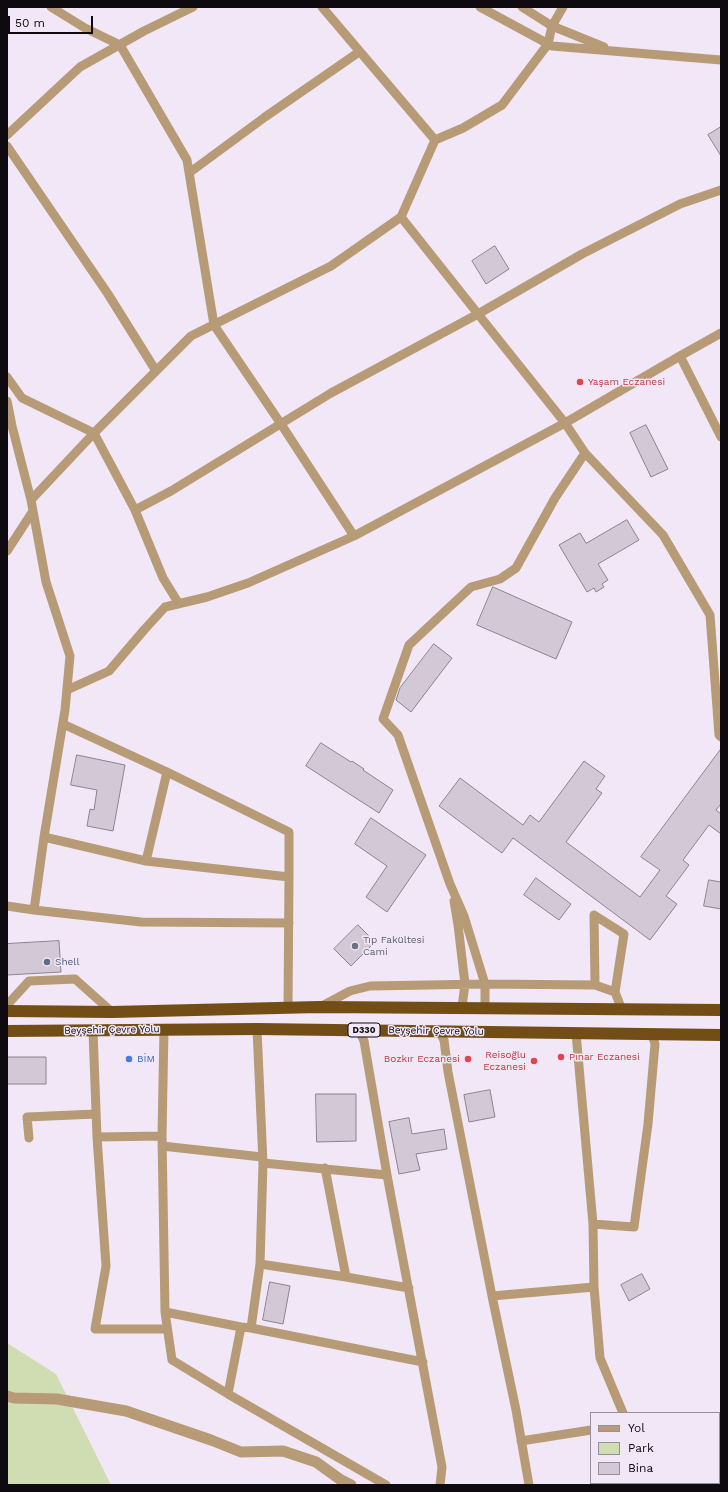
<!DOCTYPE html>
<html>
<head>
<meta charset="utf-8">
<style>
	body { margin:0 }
	#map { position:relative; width:728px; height:1492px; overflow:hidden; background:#f2e7f6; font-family:"Work Sans",sans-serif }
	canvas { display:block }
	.frame { position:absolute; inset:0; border:8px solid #0e0a0f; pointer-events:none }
	.legend { position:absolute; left:590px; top:1412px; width:130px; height:72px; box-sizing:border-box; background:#f2e7f6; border:1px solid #978f9a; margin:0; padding:5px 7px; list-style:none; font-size:12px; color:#0e0a0f }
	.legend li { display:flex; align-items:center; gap:8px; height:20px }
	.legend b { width:20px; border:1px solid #978f9a }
	.scale { position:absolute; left:8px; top:16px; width:85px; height:18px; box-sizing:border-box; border:2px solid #0e0a0f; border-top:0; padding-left:5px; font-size:12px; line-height:14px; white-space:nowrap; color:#0e0a0f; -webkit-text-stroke:3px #f2e7f6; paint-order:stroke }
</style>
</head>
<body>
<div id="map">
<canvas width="728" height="1492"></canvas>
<div class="frame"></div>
<ul class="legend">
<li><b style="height:5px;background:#b69b76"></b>Yol</li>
<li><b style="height:11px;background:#d0ddb2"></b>Park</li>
<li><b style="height:11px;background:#d3c8d6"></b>Bina</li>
</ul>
<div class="scale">50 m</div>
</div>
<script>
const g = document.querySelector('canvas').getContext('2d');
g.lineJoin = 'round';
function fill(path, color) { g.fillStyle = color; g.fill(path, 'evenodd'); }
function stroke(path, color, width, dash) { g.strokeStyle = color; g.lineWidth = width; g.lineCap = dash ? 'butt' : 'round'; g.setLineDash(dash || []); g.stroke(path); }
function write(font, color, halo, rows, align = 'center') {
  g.font = font + ' "Work Sans",sans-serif'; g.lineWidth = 3; g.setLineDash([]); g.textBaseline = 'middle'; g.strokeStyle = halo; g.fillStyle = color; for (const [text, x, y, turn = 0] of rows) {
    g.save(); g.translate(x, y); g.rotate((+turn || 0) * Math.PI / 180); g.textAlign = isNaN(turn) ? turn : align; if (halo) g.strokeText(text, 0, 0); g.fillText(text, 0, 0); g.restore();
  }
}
const green = new Path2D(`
	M7 1343 56 1374 111 1485H7Z`);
const building = new Path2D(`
	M721 127V156L708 135Z
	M495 246 509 269 486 284 472 261Z
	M646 425 668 469 651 477 630 433Z
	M627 520 639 540 598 564 608 580 602 584 604 587 596 592 594 588 587 592 559 545 580 533 586 543Z
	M493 587 572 622 556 659 477 625Z
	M434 644 452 658 411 712 396 700 400 688Z
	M321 743 351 762 352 761 364 769 363 770 393 790 379 813 306 766Z
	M721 749V804L716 810 721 814V834L709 825 683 860 689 865 666 896 677 904 650 940 513 838 502 853 439 806 460 778 523 825 530 815 539 822 584 761 605 776 596 789 602 793 566 842 640 897 660 870 641 857Z
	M77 755 125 765 113 831 87 826 90 809 94 810 97 790 71 785Z
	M371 818 426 855 387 912 366 897 387 866 355 844Z
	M536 878 571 904 559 920 524 895Z
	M709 880 721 882V909L704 906Z
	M358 925 375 942 351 966 334 949Z
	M59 941 61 972 7 975V944Z
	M7 1057H46V1084H7Z
	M490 1090 495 1117 469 1122 464 1095Z
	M316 1094H356V1141L317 1142Z
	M409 1118 412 1134 444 1129 447 1149 416 1154 420 1170 399 1174 389 1122Z
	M642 1274 650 1289 629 1301 621 1285Z
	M270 1282 290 1286 283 1324 263 1320Z`);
const minor = new Path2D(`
	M51 7 85 28 120 45 187 160 214 325 281 424 354 536
	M322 7 435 140
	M480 7 552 46 721 60
	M522 7 552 26 604 47
	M7 135 80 67 144 31 193 7
	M7 146 108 294 156 371
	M189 173 265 117 359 52
	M401 217 435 140 463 128 502 105 548 44 552 26 563 7
	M721 333 680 356 721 437
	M7 377 22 398 94 433 135 510 171 491 331 393 478 314 401 217 331 266 191 336 94 433 31 500 46 582 70 656 65 710 44 837 146 861 289 877 288 1008
	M7 401 12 426 31 500
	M585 453 663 535 710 615 719 735 721 737
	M135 510 163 578 179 604
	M7 551 33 511
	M67 690 109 671 144 630 165 607 207 597 248 583 354 536 565 423 680 356
	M63 724 167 772 289 832V877
	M146 861 167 772
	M454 901 458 925 465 984 462 1007
	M7 906 34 910 44 837
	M34 910 141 922 289 923
	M594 915 624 934 615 992
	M594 915 595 985
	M7 1005 29 981 75 979 112 1012
	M320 1007 350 991 370 986 485 984 595 985 615 992 622 1010
	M485 1008V984L464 916 450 884 398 735 383 719 409 645 471 587 500 579 516 568 555 498 585 453 565 423 478 314 582 254 680 204 721 190
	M164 1029 162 1136 97 1137 106 1266 95 1329H167
	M359 1030 364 1041 387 1175 442 1467 440 1485
	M93 1031 97 1137
	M439 1031 444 1040 448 1072 492 1296
	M162 1136 165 1312 172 1360 228 1394
	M29 1138 27 1117 96 1114
	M162 1146 262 1157
	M263 1163 387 1175
	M325 1168 346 1277
	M593 1224 634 1227 648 1124 655 1044 652 1034
	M260 1264 346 1277 409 1288
	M594 1287 600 1358 623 1413
	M165 1312 241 1327 251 1328 423 1362
	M241 1327 228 1394 386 1485
	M251 1328 260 1264 263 1163 257 1029
	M521 1441 591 1430
	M660 1483V1485
	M529 1485 516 1410 492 1296 594 1287 593 1224 576 1033`);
const tertiary = new Path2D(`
	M7 1396 14 1398 57 1399 126 1411 211 1440 241 1452 283 1451 316 1462 341 1480 351 1485`);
const trunk = new Path2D(`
	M7 1011 112 1012 319 1007 721 1010
	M7 1031 257 1029 721 1035`);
const markers = [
	[580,382,4,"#e0444e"],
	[355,946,4,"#6b7280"],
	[47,962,4,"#5c6f8a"],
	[561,1057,4,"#e0444e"],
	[129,1059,4,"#3f7fe0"],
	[468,1059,4,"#e0444e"],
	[534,1061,4,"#e0444e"]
];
const shields = [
	[364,1030,32]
];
const shieldNames = [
	["D330",364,1030]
];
const healthNames = [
	["Yaşam Eczanesi",588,382],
	["Reisoğlu",526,1055,"right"],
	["Eczanesi",526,1067,"right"],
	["Pınar Eczanesi",569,1057],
	["Bozkır Eczanesi",460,1059,"right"]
];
const worshipNames = [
	["Tıp Fakültesi",363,940],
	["Cami",363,952]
];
const serviceNames = [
	["Shell",55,962]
];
const streetNames = [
	["Beyşehir Çevre Yolu",112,1030,-1],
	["Beyşehir Çevre Yolu",436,1031,1]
];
const shopNames = [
	["BİM",137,1059]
];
fill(green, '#d0ddb2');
fill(building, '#d3c8d6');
stroke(building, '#8d8290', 1);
stroke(minor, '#b69b76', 9);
stroke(tertiary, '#b69b76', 11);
stroke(trunk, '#724e16', 12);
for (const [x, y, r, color] of markers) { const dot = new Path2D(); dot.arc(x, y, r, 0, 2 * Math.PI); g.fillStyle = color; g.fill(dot); stroke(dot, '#f2e7f6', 1.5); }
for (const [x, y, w] of shields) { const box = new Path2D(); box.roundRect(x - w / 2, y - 7, w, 14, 3); g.fillStyle = '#f2e7f6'; g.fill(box); stroke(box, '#0e0a0f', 1); }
write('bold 9px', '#0e0a0f', null, shieldNames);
write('10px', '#be3a42', '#f2e7f6', healthNames, 'left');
write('10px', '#5b616d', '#f2e7f6', worshipNames, 'left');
write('10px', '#4e5e75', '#f2e7f6', serviceNames, 'left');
write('10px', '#0e0a0f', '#f2e7f6', streetNames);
write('10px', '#366cbe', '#f2e7f6', shopNames, 'left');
</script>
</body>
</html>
